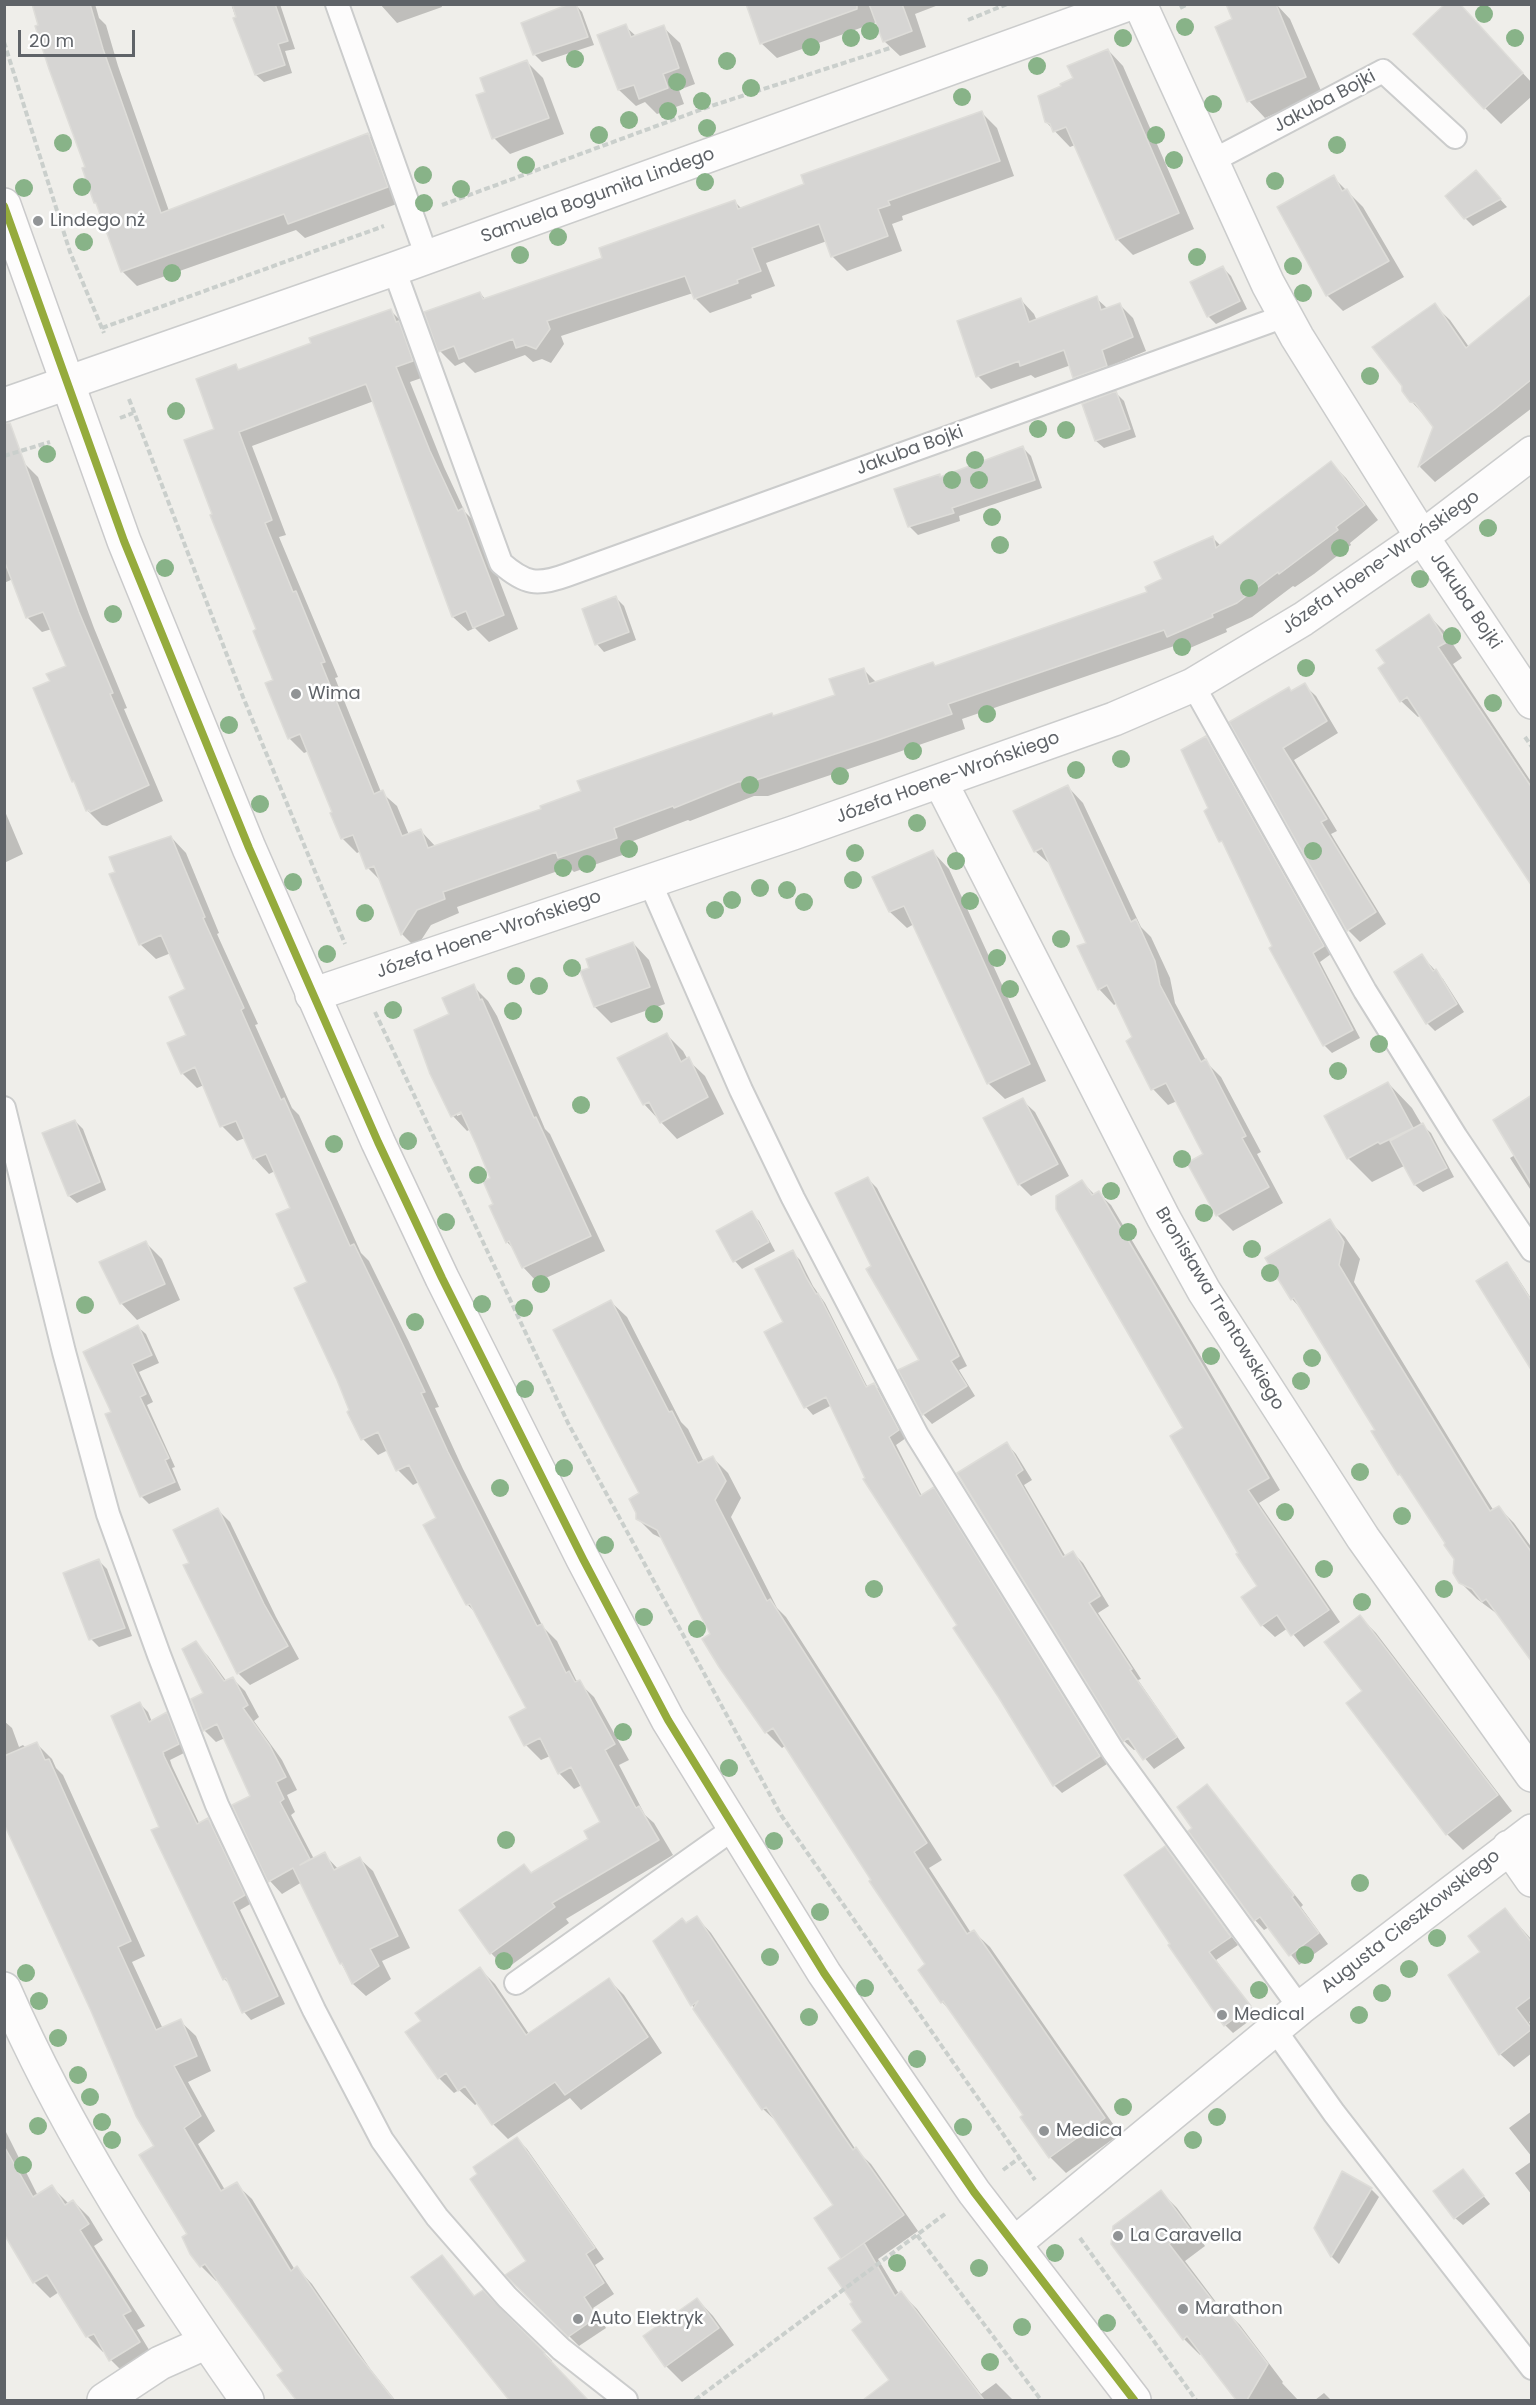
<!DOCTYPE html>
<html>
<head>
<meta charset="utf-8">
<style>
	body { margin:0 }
	#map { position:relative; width:1536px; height:2405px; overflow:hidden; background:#efeeea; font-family:Poppins,sans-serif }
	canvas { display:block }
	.frame { position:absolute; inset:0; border:6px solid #5f6368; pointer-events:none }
	.scale { position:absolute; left:18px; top:30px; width:117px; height:27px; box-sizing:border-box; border:3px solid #5f6368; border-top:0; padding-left:8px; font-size:18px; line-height:21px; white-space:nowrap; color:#5f6368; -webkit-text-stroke:4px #fff; paint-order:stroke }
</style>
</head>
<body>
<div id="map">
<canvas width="1536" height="2405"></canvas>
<div class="frame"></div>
<div class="scale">20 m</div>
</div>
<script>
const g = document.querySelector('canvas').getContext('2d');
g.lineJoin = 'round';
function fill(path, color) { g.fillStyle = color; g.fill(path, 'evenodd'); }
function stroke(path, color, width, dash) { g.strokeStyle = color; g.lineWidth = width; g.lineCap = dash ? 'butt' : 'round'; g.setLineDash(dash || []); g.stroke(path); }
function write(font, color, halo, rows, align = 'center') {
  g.font = font + ' Poppins,sans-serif'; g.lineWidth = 5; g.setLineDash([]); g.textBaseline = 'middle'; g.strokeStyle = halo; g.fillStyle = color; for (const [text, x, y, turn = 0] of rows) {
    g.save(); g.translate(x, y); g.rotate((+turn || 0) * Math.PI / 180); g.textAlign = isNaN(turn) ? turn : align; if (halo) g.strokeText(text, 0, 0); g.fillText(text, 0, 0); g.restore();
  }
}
const shadow = new Path2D(`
	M33 4H95L99 18 106 25 118 66 169 211 368 134 383 150 402 202 305 238 296 230 137 286 122 271Z
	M231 4H280L295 49 285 51 292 73 264 82 256 75Z
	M380 4H441L442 7 397 23Z
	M575 4 582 12 594 45 542 62 534 54Z
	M747 4H941L915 14 926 47 900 56 884 41 877 22 777 58 761 43Z
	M1276 4 1290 19 1322 93 1265 118 1249 101Z
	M1469 15 1532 83V96L1501 124 1485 108Z
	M625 26 637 37 663 27 680 43 695 84 679 90 684 104 657 114 645 102 636 106 619 90Z
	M1108 50 1123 66 1194 229 1133 255 1117 239 1075 145 1070 147 1046 122Z
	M527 62 543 78 564 134 510 154 494 138 487 93Z
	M982 113 997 128 1014 176 902 216 903 220 892 224 902 251 847 271 832 256 827 241 766 263 775 286 751 295 752 298 710 313 695 298 693 293 561 336 564 344 551 363 542 359 533 362 525 355 475 373 464 362 455 366 440 351 480 293 486 300 604 259 735 202 742 209Z
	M1333 177 1363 207 1404 277 1343 311 1327 295Z
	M1483 180 1507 207 1473 226 1465 218Z
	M1223 268 1231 276 1247 309 1216 324 1208 316Z
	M1532 296V408L1435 482 1420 467 1435 427 1411 401 1434 305 1450 320 1469 347Z
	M1096 298 1108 309 1120 305 1133 318 1146 351 1115 364 1120 379 1088 391 1075 377 1071 365 1035 378 1031 375 991 389 978 376 1021 300 1034 314 1037 321Z
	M390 310 405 325 427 376 410 382 444 467 465 512 478 525 518 629 489 642 475 628 468 631 453 617 374 401 252 446 286 535 279 537 338 677 335 678 381 792 397 806 409 835 420 830 436 847 543 810 772 715 774 717 837 696 863 669 877 683 933 663 936 667 1149 593 1212 537 1221 546 1331 463 1346 478 1378 520 1350 543 1351 545 1314 574 1295 587 1293 586 1252 617 1226 629 1227 632 1183 651 1177 645 962 719 965 729 893 754 768 796H754L690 821 688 820 628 843 631 852 574 872 569 867 457 907 459 913 431 925 416 948 402 934 383 883 368 868 361 851 357 853 342 838 334 812 309 751 304 753 289 738 258 630 216 430 235 366 241 371 313 344Z
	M1116 393 1124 401 1136 437 1104 448 1096 441Z
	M1023 448 1031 456 1042 488 959 516 960 521 918 535 910 527 896 490 939 476 941 478Z
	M23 462 38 477 94 628 127 708 124 709 163 801 107 826 102 825 87 810 77 785 73 781 52 682 68 667 52 629 42 632 27 617 13 579 4 583V469Z
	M616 598 624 606 636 640 604 652 597 644Z
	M1429 616 1445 632 1462 658 1453 664 1532 783V885L1421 715 1418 717 1401 701Z
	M1304 685 1316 696 1338 733 1294 760 1337 831 1331 834 1386 924 1360 942 1348 930 1231 723Z
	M1206 738 1214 745 1331 954 1320 962 1360 1038 1332 1053 1324 1045 1227 848 1221 841 1210 809Z
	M1068 787 1083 803 1141 927 1151 937 1170 978 1175 1003 1208 1064 1221 1077 1261 1152 1257 1154 1283 1203 1233 1231 1217 1215 1205 1155 1177 1101 1168 1105 1153 1089 1128 1041 1134 1038 1117 1003 1114 1005 1099 989 1088 943 1052 866 1035 851Z
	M4 809 23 854 4 863Z
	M171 837 186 853 219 933 217 934 258 1024 255 1025 292 1108 299 1115 361 1253 369 1261 409 1342 439 1407 435 1408 463 1469 543 1627 557 1641 576 1680 594 1697 629 1760 619 1765 645 1815 654 1823 673 1855 566 1919 569 1923 506 1969 491 1953 461 1910 524 1866 532 1874 590 1839 602 1822 582 1785 574 1789 559 1773 550 1756 541 1760 526 1745 528 1709 478 1615 468 1605 438 1519 419 1482 413 1485 398 1470 388 1450 378 1455 363 1439 349 1412 351 1411 309 1282 291 1209 275 1171 269 1174 254 1158 245 1138 237 1141 222 1126 204 1085 197 1088 182 1073 188 1035 187 990 171 953 156 959 140 944Z
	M933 852 949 869 1046 1081 1005 1099 988 1083 914 924 907 928 890 912 874 878Z
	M633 943 649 960 665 1004 611 1023 595 1007Z
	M1422 956 1443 979 1464 1012 1435 1031 1427 1023Z
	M473 986 488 1001 497 1016 545 1129 550 1134 605 1251 537 1282 523 1267 514 1249 507 1242 495 1205 492 1179 471 1129 467 1131 453 1116 451 1015ZM468 1108 469 1111 457 1116V1113Z
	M667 1035 683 1051 688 1060 705 1076 724 1114 677 1139 644 1104Z
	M1388 1083 1412 1108 1422 1125 1431 1133 1454 1177 1423 1192 1415 1185 1404 1166 1372 1182 1348 1158Z
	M1022 1100 1035 1112 1069 1176 1031 1196 1019 1184Z
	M1532 1110V1192L1510 1158 1515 1155Z
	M75 1121 83 1129 106 1190 77 1203 69 1196 44 1134Z
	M868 1179 877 1188 967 1366 959 1370 975 1396 932 1424 923 1414 900 1371 921 1361 873 1267Z
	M1082 1182 1095 1195 1098 1193 1111 1205 1280 1490 1259 1503 1340 1622 1304 1647 1288 1628 1275 1637 1262 1625 1244 1597 1259 1587 1240 1553 1185 1428Z
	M751 1213 759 1221 775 1251 742 1269 735 1261Z
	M1329 1221 1345 1237 1360 1259 1354 1282 1475 1481 1494 1511 1498 1507 1514 1523 1532 1548V1660L1500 1616 1477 1599 1460 1582 1456 1559 1447 1544 1408 1483 1399 1474 1377 1430 1304 1312 1292 1299 1267 1259Z
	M146 1243 162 1259 180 1300 137 1320 121 1303Z
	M792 1252 800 1260 813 1286 825 1303 868 1388 874 1385 882 1392 906 1438 896 1445 922 1496 933 1489 941 1497 1107 1764 1062 1793 1054 1785 960 1626 867 1478 832 1405 813 1415 806 1407 785 1322Z
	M1507 1264 1514 1272 1532 1300V1367Z
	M611 1302 627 1317 681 1422 688 1429 704 1462 712 1457 728 1473 741 1498 731 1517 777 1608 786 1617 942 1860 929 1868 971 1933 974 1932 990 1947 1120 2134 1066 2173 1050 2157 1025 2115 953 2013 942 2002 927 1965 786 1745 782 1748 766 1732 712 1635 663 1539 653 1534 637 1518 641 1494Z
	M138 1327 146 1334 159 1363 139 1372 153 1402 147 1405 175 1467 172 1468 181 1490 149 1504 141 1496 113 1413Z
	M1007 1444 1016 1454 1032 1480 1024 1485 1066 1557 1073 1553 1083 1563 1109 1606 1098 1613 1141 1679 1138 1680 1185 1748 1154 1769 1137 1749 1134 1750 1124 1741 959 1474Z
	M218 1510 230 1522 276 1617 299 1659 250 1685 238 1673Z
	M99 1561 107 1569 132 1636 99 1647 91 1639Z
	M1360 1617 1376 1633 1512 1811 1463 1850 1447 1834 1364 1691Z
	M195 1643 208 1656 227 1682 233 1679 245 1691 259 1717 254 1721 282 1760 297 1790 287 1795 295 1812 291 1815 314 1859 324 1854 338 1869 360 1859 373 1871 410 1948 382 1961 391 1979 366 1996 353 1984 341 1963 302 1882 282 1894 270 1881 234 1806 252 1797 225 1738 216 1742 204 1730 205 1694Z
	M140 1704 148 1712 152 1722 166 1714 174 1722 186 1752 170 1760 172 1766 200 1825 208 1820 216 1828 252 1903 240 1910 285 2004 251 2020 244 2012 232 1986 224 1979 161 1828Z
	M4 1721 12 1728 19 1747 23 1745 26 1748 36 1743 52 1759 56 1768 63 1775 145 1956 132 1962 163 2029 180 2021 196 2036 211 2071 188 2082 215 2131 198 2144 225 2190 236 2184 252 2199 295 2270 297 2268 312 2284 371 2370 395 2400H299L279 2375 285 2371 219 2280 216 2281 201 2266 156 2147 14 1840 4 1826Z
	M1207 1786 1303 1905 1301 1907 1328 1944 1299 1965 1269 1927 1264 1930 1255 1920 1190 1831 1194 1828Z
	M1165 1848 1238 1945 1216 1960 1257 2015 1233 2033 1225 2025 1170 1946Z
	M1505 1910 1532 1940V2020L1529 2022 1532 2026V2053L1514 2067 1500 2054 1482 1952Z
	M697 1918 711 1933 856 2150 871 2164 918 2231 878 2259 899 2294 901 2293 917 2309 981 2394 996 2383 1013 2400H866L891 2381 864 2322 844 2259 835 2205 778 2123 763 2109 692 2005 687 1925Z
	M480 1969 495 1984 529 2034 609 1980 624 1995 662 2053 581 2110 570 2098 508 2139 493 2124 478 2103 475 2105 459 2090 454 2093 439 2078Z
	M1532 2111V2157L1509 2128Z
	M4 2128 38 2196 52 2187 69 2204 73 2201 89 2217 103 2240 94 2246 145 2326 137 2330 154 2358 126 2375 111 2360 105 2351 103 2352 87 2336 59 2292 50 2298 34 2282 4 2231Z
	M517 2139 527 2149 604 2259 595 2265 614 2294 593 2308 606 2328 579 2346 508 2275 528 2261Z
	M1532 2161V2195L1515 2173Z
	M1463 2171 1490 2204 1463 2225 1455 2218Z
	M1371 2189 1379 2197 1339 2264 1332 2257 1315 2228Z
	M1161 2192 1177 2208 1205 2246 1185 2261 1222 2310 1224 2309 1240 2325 1283 2382 1282 2383 1298 2400H1238L1202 2353 1200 2355 1184 2339 1113 2243Z
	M442 2257 475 2297 483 2292 552 2361 550 2363 579 2392 567 2400H511L413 2277Z
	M697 2299 713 2316 734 2345 682 2382 666 2366Z
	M1324 2393 1331 2400H1315Z`);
const building = new Path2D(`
	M32 4H90L103 49 161 213 368 133 388 187 288 224 284 214 121 272 96 203H94L82 168 85 167 49 69 35 26 38 25Z
	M232 4H275L288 41 278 44 285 65 255 75 233 18 236 17Z
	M569 4H576L588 37 533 55 521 23Z
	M746 4H857V9L760 44Z
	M869 4H902L912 31 883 42Z
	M1226 4H1276L1306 77 1247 102 1215 27 1232 19Z
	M1445 4H1460L1523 73 1484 109 1413 34Z
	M626 24 631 37 664 25 679 68 663 74 668 88 639 99 634 85 618 90 597 35Z
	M1108 49 1179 213 1116 240 1066 127 1053 132 1050 124 1045 122 1038 96 1061 86 1060 84 1073 78 1067 66Z
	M527 60 549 118 492 139 476 95 485 92 480 78Z
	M982 111 1000 161 888 201 890 205 878 209 888 236 831 257 819 224 752 248 761 271 737 280 738 283 694 299 685 276 547 321 550 329 536 349 526 345 516 348 513 339 459 359 454 346 438 352 424 312 480 292 483 299 602 258 599 248 735 200 738 209 804 184 801 175Z
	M1476 170 1501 199 1464 219 1445 196Z
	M1334 175 1342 191 1347 189 1389 261 1326 296 1277 207Z
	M1223 266 1240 301 1207 317 1190 282Z
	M1532 294V379L1495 409 1418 467 1433 427 1415 403 1410 402 1402 391V386L1372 347 1435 303 1466 348Z
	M1097 296 1101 310 1120 303 1133 337 1102 350 1107 366 1073 378 1064 350 1020 366 1019 361 976 377 957 321 1021 298 1029 322Z
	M391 309 396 322 399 321 413 361 396 367 430 451 458 511 463 508 504 615 473 628 466 611 452 617 366 384 239 432 272 520 265 523 293 592 296 591 325 662 321 663 374 794 383 790 402 836 421 829 428 848 541 809 540 806 581 791 577 781 772 713 773 716 835 695 829 679 864 668 869 684 933 662 935 666 1147 592 1145 587 1162 579 1154 562 1213 536 1216 548 1331 461 1365 505 1336 527 1338 530 1299 559 1279 574 1278 572 1237 603 1212 614 1213 617 1167 637 1164 630 948 704 952 714 878 740 753 781 738 782 674 808 673 806 614 828 617 838 558 858 556 852 443 892 445 899 417 910 401 935 374 866 366 869 353 835 341 839 330 813 332 812 300 734 288 739 265 683 273 680 253 631 256 629 210 515 212 514 184 440 214 429 196 379 236 364 238 370 311 343 309 338Z
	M1116 391 1130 429 1095 441 1082 404Z
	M4 423H10L79 612 113 693 110 694 149 785 90 812 89 810 86 811 74 781 72 782 33 688 50 681 46 674 66 666 43 612 26 618 4 560Z
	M1023 446 1035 480 952 508 954 513 908 527 894 489 940 474V477Z
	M616 596 629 632 595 645 582 609Z
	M1429 614 1447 642 1438 647 1532 788V886L1407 697 1400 702 1378 668 1385 663 1376 650Z
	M1305 683 1327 721 1283 748 1327 819 1321 822 1376 912 1347 931 1229 722 1289 687 1291 691Z
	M1206 736 1324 946 1313 953 1353 1030 1323 1046 1269 948 1272 946 1222 841 1219 842 1204 811 1208 808 1181 750Z
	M1068 785 1131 922 1136 919 1155 961 1160 985 1201 1062 1206 1059 1246 1136 1242 1138 1269 1187 1216 1216 1187 1163 1203 1154 1166 1083 1151 1090 1126 1041 1132 1037 1107 985 1098 990 1077 946 1086 943 1042 848 1034 852 1013 811Z
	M171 836 205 917 203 918 244 1008 241 1010 281 1100 284 1098 350 1246 354 1244 394 1326 425 1392 421 1393 448 1452 537 1626 542 1624 566 1673 569 1671 575 1682 580 1680 615 1744 605 1750 636 1808 639 1806 659 1840 552 1903 555 1907 490 1954 459 1910 524 1864 531 1873 588 1839 584 1831 600 1822 571 1767 558 1774 540 1738 524 1746 509 1717 526 1708 470 1604 466 1605 423 1525 436 1518 409 1465 396 1471 378 1432 361 1440 347 1412 349 1410 337 1380 294 1288 307 1282 276 1214 290 1208 266 1154 253 1159 236 1121 220 1127 195 1067 181 1074 167 1043 186 1035 169 997 185 989 161 935 139 945 109 874 115 872 109 857Z
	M933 850 1030 1064 987 1084 904 906 889 912 872 877Z
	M633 942 650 987 594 1007 580 971 589 968 586 959Z
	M1422 954 1433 971 1436 969 1457 1004 1426 1024 1394 972Z
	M474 984 480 1000 482 999 534 1118 536 1117 591 1236 522 1268 509 1241 506 1243 489 1206 493 1204 483 1181 490 1178 476 1144 461 1112 451 1117 430 1074 414 1030 449 1014 442 998Z
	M667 1033 681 1062 689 1057 708 1097 660 1123 649 1102 643 1105 617 1058Z
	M1388 1082 1413 1128 1380 1144 1378 1142 1347 1159 1324 1116Z
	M1532 1095V1186L1493 1120Z
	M1023 1098 1058 1164 1018 1185 983 1118Z
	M75 1120 100 1182 68 1196 42 1133Z
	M1423 1123 1447 1168 1414 1185 1390 1141Z
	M868 1177 959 1356 951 1361 967 1386 922 1415 898 1370 919 1360 866 1269 871 1266 835 1193Z
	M1082 1180 1092 1195 1099 1191 1269 1478 1248 1490 1329 1610 1291 1636 1277 1615 1261 1626 1241 1597 1257 1586 1236 1554 1238 1553 1170 1436 1183 1428 1056 1209V1196Z
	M752 1211 769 1242 733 1262 716 1231Z
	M1330 1219 1344 1242 1339 1265 1381 1335 1490 1511 1499 1506 1532 1553V1662L1486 1599 1482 1602 1472 1589 1459 1583 1453 1573 1454 1559 1444 1545 1445 1543 1400 1474 1398 1475 1371 1431 1375 1430 1354 1396 1294 1298 1291 1300 1265 1258Z
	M146 1241 165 1284 120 1304 99 1262Z
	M793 1250 806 1277 816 1294 818 1293 866 1387 874 1383 899 1430 889 1437 920 1496 934 1487 1100 1756 1053 1786 999 1698 953 1628 957 1625 863 1479 865 1478 826 1397 804 1408 764 1332 783 1322 755 1269Z
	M1507 1262 1532 1302V1371L1476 1281Z
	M611 1300 669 1412 672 1411 698 1463 713 1456 726 1481 715 1500 767 1601 770 1599 927 1843 914 1852 967 1934 974 1930 1105 2118 1049 2158 1020 2117 1023 2115 943 2001 941 2003 918 1970 925 1964 869 1881 871 1880 773 1728 765 1733 719 1667 702 1639 710 1634 657 1530 636 1519V1513L629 1499 639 1493 553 1330Z
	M138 1325 152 1355 132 1364 146 1394 140 1397 169 1458 165 1460 175 1482 140 1497 105 1414 111 1412 83 1352Z
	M1007 1442 1023 1470 1016 1475 1063 1557 1073 1551 1100 1596 1089 1603 1132 1669 1130 1670 1177 1737 1143 1760 1128 1738 1123 1742 957 1473Z
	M218 1508 264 1604 288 1646 237 1674 183 1565 189 1563 173 1530Z
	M99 1559 125 1628 89 1640 63 1573Z
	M1360 1615 1498 1795 1446 1835 1346 1703 1362 1691 1324 1642Z
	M196 1641 224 1681 233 1677 248 1705 243 1708 270 1746 286 1777 276 1782 284 1799 280 1802 310 1859 300 1865 325 1852 334 1870 360 1857 398 1936 370 1949 379 1966 352 1984 342 1963 340 1964 293 1868 268 1882 232 1805 250 1796 217 1724 203 1731 191 1699 203 1693 182 1649Z
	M140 1702 149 1722 167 1712 179 1744 163 1752 164 1756 197 1824 208 1818 245 1895 233 1902 278 1996 242 2013 226 1978 223 1980 151 1830 159 1827 111 1716Z
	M37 1742 45 1760 49 1759 131 1941 118 1947 156 2030 181 2019 197 2056 174 2066 201 2116 184 2128 221 2191 237 2182 291 2271 297 2266 357 2353 394 2400H296L277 2375 283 2371 205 2264 200 2267 190 2254 182 2237 187 2234 139 2155 154 2146 136 2116 91 2011 4 1824V1756Z
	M1207 1784 1294 1895 1292 1897 1319 1933 1289 1956 1260 1917 1254 1921 1188 1831 1192 1828 1177 1807Z
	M1165 1846 1231 1937 1209 1952 1251 2006 1224 2026 1168 1945 1170 1944 1124 1875Z
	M1505 1908 1532 1943V1996L1516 2008 1532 2029 1499 2055 1448 1975 1480 1952 1468 1936Z
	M697 1916 835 2124 853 2150 856 2147 904 2215 841 2259 814 2218 833 2205 766 2107 762 2110 693 2009 698 2001 691 2006 653 1941 682 1918 686 1923Z
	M480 1967 526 2035 609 1978 648 2037 565 2095 555 2082 492 2125 465 2086 458 2091 446 2073 438 2079 405 2032 421 2021 415 2013Z
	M517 2137 595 2248 586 2254 604 2283 584 2297 597 2317 568 2337 505 2275 526 2261 470 2179 477 2174 473 2167Z
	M4 2146 33 2197 52 2185 65 2205 73 2200 89 2224 80 2230 131 2311 123 2315 140 2342 109 2361 94 2334 86 2337 47 2275 33 2283 4 2234Z
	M1463 2169 1484 2196 1454 2219 1433 2191Z
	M1342 2171 1372 2188 1331 2257 1314 2228Z
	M1161 2190 1190 2229 1169 2244 1220 2310 1224 2307 1268 2364 1247 2400H1236L1187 2336 1183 2340 1111 2244 1113 2226Z
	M864 2243 895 2296 901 2291 984 2400H863L889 2380 852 2330 862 2322 850 2304 852 2302 828 2268Z
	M442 2255 474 2296 483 2290 545 2353 544 2354 588 2400H509L411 2277Z
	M697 2298 719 2328 665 2367 643 2336Z`);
const path = new Path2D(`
	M1180 8 1188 4
	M968 20 1007 4
	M4 42 70 252 104 333
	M442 205 708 107 890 48
	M102 328 384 226
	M129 399 243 697 345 944
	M120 418 133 413
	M4 456 50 442
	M1525 737 1532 747
	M375 1012 568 1423 781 1815 1035 2180
	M1003 2170 1018 2159
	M917 2235 1041 2400
	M1080 2238 1196 2400
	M695 2400 945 2214`);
const lane = new Path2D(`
	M337 4 427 257
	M1212 161 1383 71 1455 137
	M394 269 501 563C525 584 537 586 567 575L1285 316
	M1193 685 1365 991 1456 1137 1532 1250
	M649 880 741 1090 793 1198 917 1435 1113 1751 1300 2008
	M4 1108 64 1352 108 1514 159 1655 217 1805 314 2010 382 2140 437 2217 507 2297 561 2349 626 2400
	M516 1983 733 1829
	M1275 2030 1334 2113 1532 2368`);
const street = new Path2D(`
	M1140 4 1268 284 1297 337 1422 537 1532 702
	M4 405 394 269 1128 4
	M940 781 1163 1217 1204 1291 1363 1538 1532 1775
	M312 995 793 833 1114 719 1193 685 1303 619 1422 537 1532 453
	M1509 1847 1532 1880
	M4 1989C68 2136 156 2270 247 2400
	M1014 2244 1300 2008 1532 1831
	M104 2400 160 2363 207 2342`);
const secondary = new Path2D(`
	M4 205 124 541 249 848 378 1142 442 1278 583 1559 668 1720 824 1973 974 2192 1134 2400`);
const bus1 = new Path2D(`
	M4 206 124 541 249 848 378 1142 442 1278 583 1559 668 1720 824 1973 974 2192 1134 2400`);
const trees = [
	[1484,14],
	[1185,27],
	[870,31],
	[851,38],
	[1123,38],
	[1515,38],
	[811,47],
	[575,59],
	[727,61],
	[1037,66],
	[677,82],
	[751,88],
	[962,97],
	[702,101],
	[1213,104],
	[668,111],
	[629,120],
	[707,128],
	[599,135],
	[1156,135],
	[63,143],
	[1337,145],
	[1174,160],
	[526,165],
	[423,175],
	[1275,181],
	[705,182],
	[82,187],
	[24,188],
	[461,189],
	[424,203],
	[558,237],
	[84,242],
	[520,255],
	[1197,257],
	[1293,266],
	[172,273],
	[1303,293],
	[1370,376],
	[176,411],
	[1038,429],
	[1066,430],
	[47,454],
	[975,460],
	[952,480],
	[979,480],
	[992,517],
	[1488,528],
	[1000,545],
	[1340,548],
	[165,568],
	[1420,579],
	[1249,588],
	[113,614],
	[1452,636],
	[1182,647],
	[1306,668],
	[1493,703],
	[987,714],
	[229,725],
	[913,751],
	[1121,759],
	[1076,770],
	[840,776],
	[750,785],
	[260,804],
	[917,823],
	[629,849],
	[1313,851],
	[855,853],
	[956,861],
	[587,864],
	[563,868],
	[853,880],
	[293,882],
	[760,888],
	[787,890],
	[732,900],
	[970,901],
	[804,902],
	[715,910],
	[365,913],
	[1061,939],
	[327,954],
	[997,958],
	[572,968],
	[516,976],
	[539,986],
	[1010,989],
	[393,1010],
	[513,1011],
	[654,1014],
	[1379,1044],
	[1338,1071],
	[581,1105],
	[408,1141],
	[334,1144],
	[1182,1159],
	[478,1175],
	[1111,1191],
	[1204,1213],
	[446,1222],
	[1128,1232],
	[1252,1249],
	[1270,1273],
	[541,1284],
	[482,1304],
	[85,1305],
	[524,1308],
	[415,1322],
	[1211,1356],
	[1312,1358],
	[1301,1381],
	[525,1389],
	[564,1468],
	[1360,1472],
	[500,1488],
	[1285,1512],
	[1402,1516],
	[605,1545],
	[1324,1569],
	[874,1589],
	[1444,1589],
	[1362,1602],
	[644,1617],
	[697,1629],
	[623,1732],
	[729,1768],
	[506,1840],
	[774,1841],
	[1360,1883],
	[820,1912],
	[1437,1938],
	[1305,1955],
	[770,1957],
	[504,1961],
	[1409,1969],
	[26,1973],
	[865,1988],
	[1259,1990],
	[1382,1993],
	[39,2001],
	[1359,2015],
	[809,2017],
	[58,2038],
	[917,2059],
	[78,2075],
	[90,2097],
	[1123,2107],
	[1217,2117],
	[102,2122],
	[38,2126],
	[963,2127],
	[112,2140],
	[1193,2140],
	[23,2165],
	[1055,2253],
	[897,2263],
	[979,2268],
	[1107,2323],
	[1022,2327],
	[990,2362]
];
const markers = [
	[38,221,6,"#919496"],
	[296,694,6,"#919496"],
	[1222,2015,6,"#919496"],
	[1044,2131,6,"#919496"],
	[1118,2236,6,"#919496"],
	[1183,2309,6,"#919496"],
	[578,2319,6,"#919496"]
];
const streetNames = [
	["Jakuba Bojki",1325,102,-28],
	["Samuela Bogumiła Lindego",598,196,-20],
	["Jakuba Bojki",910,451,-20],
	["Józefa Hoene-Wrońskiego",1381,563,-35],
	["Jakuba Bojki",1465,601,56],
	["Józefa Hoene-Wrońskiego",948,778,-20],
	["Józefa Hoene-Wrońskiego",489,935,-19],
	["Bronisława Trentowskiego",1219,1309,59],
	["Augusta Cieszkowskiego",1411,1922,-38]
];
const poiNames = [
	["Lindego nż",50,221],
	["Wima",308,694],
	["Medical",1234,2015],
	["Medica",1056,2131],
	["La Caravella",1130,2236],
	["Marathon",1195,2309],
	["Auto Elektryk",590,2319]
];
fill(shadow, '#0003');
fill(building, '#d6d5d3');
stroke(building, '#deddd9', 1.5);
stroke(lane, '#cbcccc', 26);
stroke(street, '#cbcccc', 36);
stroke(secondary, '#cacacb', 36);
stroke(path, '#cacfcc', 4, [6, 3]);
stroke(lane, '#fdfcfc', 22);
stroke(street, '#fdfcfc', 33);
stroke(secondary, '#fdfcfc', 33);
stroke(bus1, '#95ab3c', 8);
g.fillStyle = '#88b388';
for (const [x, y] of trees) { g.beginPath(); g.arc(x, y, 9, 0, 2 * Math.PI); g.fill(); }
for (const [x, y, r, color] of markers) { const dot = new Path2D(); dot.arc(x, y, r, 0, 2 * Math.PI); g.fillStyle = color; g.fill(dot); stroke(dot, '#fff', 2); }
write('18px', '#5f6368', '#fff', streetNames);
write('18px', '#5f6368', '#fff', poiNames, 'left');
</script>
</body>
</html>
